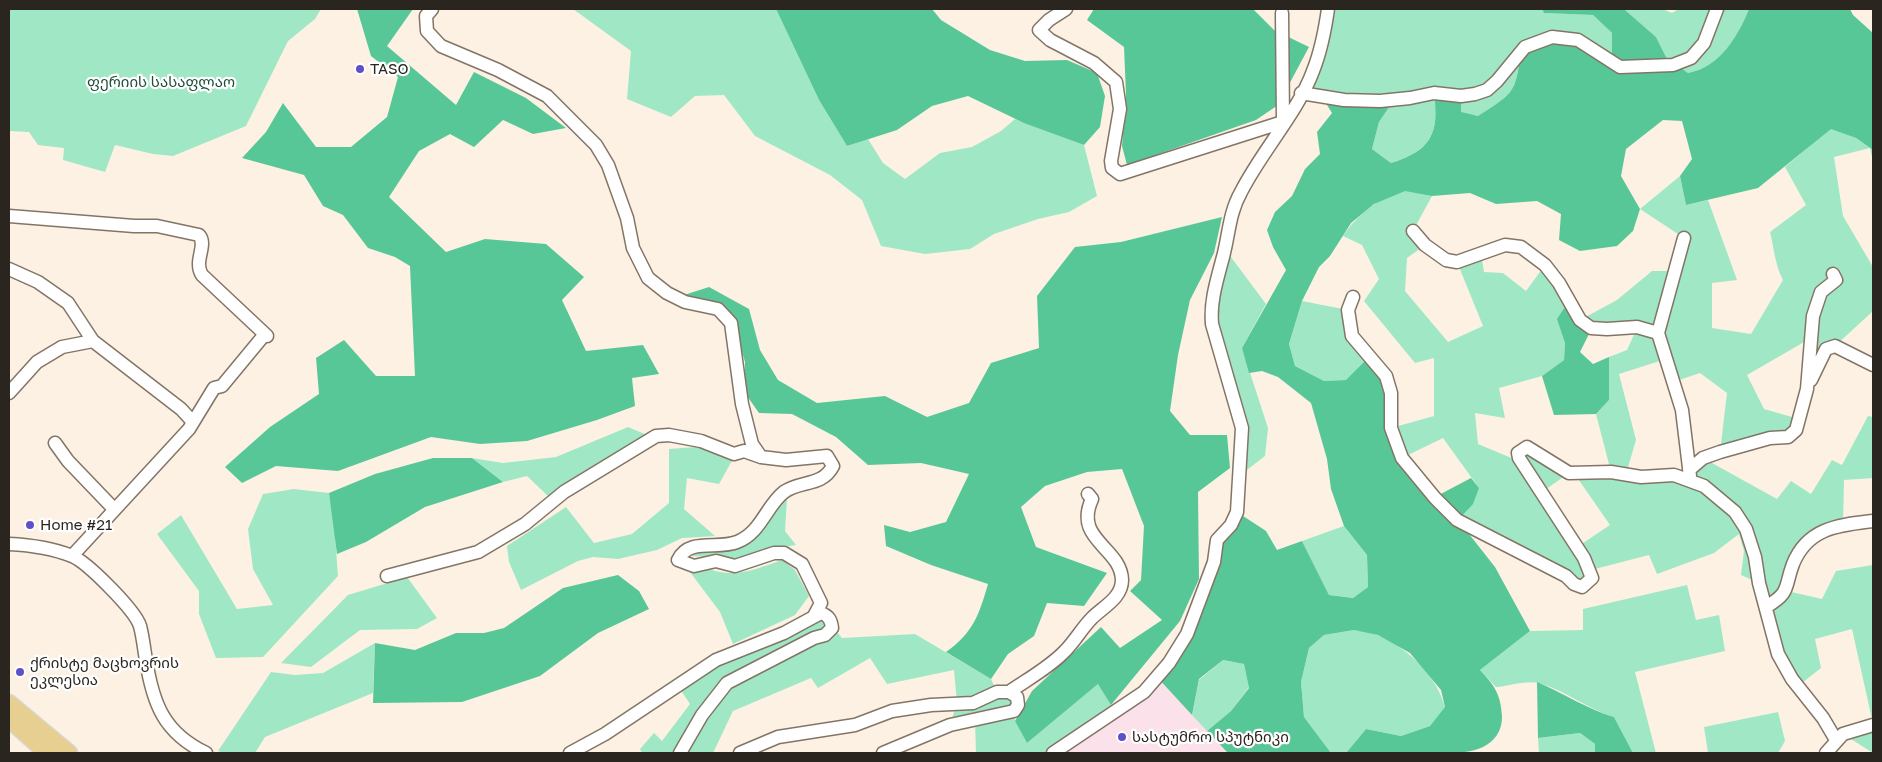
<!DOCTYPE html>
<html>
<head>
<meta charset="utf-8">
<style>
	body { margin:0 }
	#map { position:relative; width:1882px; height:762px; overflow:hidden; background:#fdf1e3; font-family:"Golos Text",sans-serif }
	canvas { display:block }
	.frame { position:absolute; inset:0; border:10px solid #2a251f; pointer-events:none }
</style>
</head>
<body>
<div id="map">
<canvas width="1882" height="762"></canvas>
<div class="frame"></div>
</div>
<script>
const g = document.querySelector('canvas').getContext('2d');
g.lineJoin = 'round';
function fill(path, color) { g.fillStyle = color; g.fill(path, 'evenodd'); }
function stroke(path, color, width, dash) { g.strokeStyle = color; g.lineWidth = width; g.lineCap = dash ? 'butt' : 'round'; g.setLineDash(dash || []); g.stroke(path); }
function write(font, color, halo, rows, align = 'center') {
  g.font = font + ' "Golos Text","Noto Sans Georgian",sans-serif'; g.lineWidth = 4.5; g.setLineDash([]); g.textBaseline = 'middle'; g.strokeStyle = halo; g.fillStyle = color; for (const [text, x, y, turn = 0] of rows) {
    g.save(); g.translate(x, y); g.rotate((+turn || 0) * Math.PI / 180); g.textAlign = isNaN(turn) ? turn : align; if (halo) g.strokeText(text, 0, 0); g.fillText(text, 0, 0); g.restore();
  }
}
const commercial = new Path2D(`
	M1157 677 1227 752 1266 753H1053Z`);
const green = new Path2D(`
	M9 9H321L315 19 288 41 246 126 173 156 153 154 115 145 105 172 63 160 64 148 38 145 29 132 9 131Z
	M573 9H776L819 100 847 146 868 139 883 163 905 179 940 153 972 147 1001 131 1015 119 1084 145 1097 196 1069 212 1038 219 994 234 970 249 925 254 881 246 862 200 830 175 755 136 724 95 695 96 671 117 627 99 631 51Z
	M1336 9H1542L1544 13 1593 15 1612 33V62L1520 54C1517 94 1510 95 1478 116L1436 109C1436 142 1421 153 1391 163L1372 149 1379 122 1394 100 1301 93 1312 88Z
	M1624 9H1662L1672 13 1679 9H1749C1738 36 1720 67 1688 73L1666 57 1656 37Z
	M1831 128 1856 138 1873 150V161L1870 148 1834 157 1843 216 1873 267V311L1835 346 1807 389 1811 338 1747 375 1764 409 1799 419 1796 430 1720 452 1727 393 1700 373 1673 382 1666 359 1619 374 1636 440 1626 474 1690 481 1703 458 1777 499 1791 481 1811 494 1832 460 1842 465 1868 416 1873 417V478L1844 480 1843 525 1808 541 1787 591 1822 599 1836 571 1873 565V724L1852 629 1815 639 1821 668 1798 686 1792 679 1759 583 1741 575 1744 551 1739 534 1714 553 1657 574 1649 555 1591 570 1587 584 1457 520 1479 488 1443 438 1402 458 1391 428 1434 416V358L1415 363 1364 301 1379 279 1362 245 1343 236C1354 218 1383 193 1405 191 1413 190 1424 194 1432 196L1413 231 1425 245 1407 258 1405 291 1448 342 1483 326 1457 262 1481 253 1484 272 1503 273 1526 291 1545 265 1568 302 1558 319 1565 343 1564 360 1542 376 1499 388 1505 418 1475 413 1478 444 1521 462 1522 448 1569 473 1542 492 1577 547 1610 525 1574 473 1611 472 1596 414 1609 400V357L1627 350 1637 328 1607 329 1580 320 1617 300 1652 271H1675L1684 238 1640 209 1680 176 1686 205 1708 200 1737 280 1712 283V328L1751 334 1783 280C1775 265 1774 248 1770 232L1806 205 1785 167Z
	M1225 249 1266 304 1242 348 1268 428 1265 456 1239 476 1240 443 1211 307Z
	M1302 301 1348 310 1352 336 1370 356 1347 380 1324 381 1295 366 1289 344Z
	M628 427 647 435 576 477 549 497 527 476 503 482 472 458 503 463 556 457Z
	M696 447 733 459 719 484 687 478 684 509 715 536 682 538 657 550 618 559 593 557 578 561 521 590 509 562 507 546 566 507 594 543 632 534 669 503V449Z
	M294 489 329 493 334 521 338 576 263 657 216 658 199 614V591L157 534 181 515 237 609 273 605 253 569 248 529 263 494Z
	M787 499 785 531 796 545 772 549 740 559 691 556 694 551 761 529Z
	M1344 526 1367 555 1368 587 1353 598 1329 595 1302 541Z
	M782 560 795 570 809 596 795 615 733 644 720 612 690 572C711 566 710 572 728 573 747 574 764 566 782 560Z
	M407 577 437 618 417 629 360 630 311 667 281 663 348 595Z
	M1687 585 1696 620 1719 615 1725 651 1635 672 1656 753H1633L1614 717C1587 709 1565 690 1539 683 1527 680 1508 686 1496 687L1480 670 1530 631 1583 630V609Z
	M821 613 842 638 915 634 991 679 997 692 1017 697 1011 712 1027 743 1099 683 1115 712 1053 753H976L975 720 950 725 957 703 954 670 887 684 870 658 818 688 811 678 733 711 713 753H642L640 749 654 733 662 741 690 704 678 686Z
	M1354 630C1362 631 1372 632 1380 636 1410 650 1437 676 1445 708L1430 726 1401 736 1366 729 1346 753H1331L1304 717 1301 682 1309 648 1324 635Z
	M375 643 373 693 265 737 255 753H223L218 751 271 672 295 675 323 673Z
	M1223 660 1244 664 1249 687 1231 711 1207 731 1192 715 1199 680Z
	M1778 712 1785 741 1778 753H1708L1704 727Z
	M1873 725V753L1843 734Z
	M1580 733 1595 744V753H1539L1538 738Z`);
const forest = new Path2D(`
	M357 9H413L387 46 456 105 474 72 526 98 566 128 533 134 503 120 474 147 450 134 419 151 389 197 446 252 485 239 546 244 584 277 562 300 586 351 643 345 659 374 632 378 635 406 597 420 527 441 480 444 431 437 338 471 276 466 242 483 225 467 270 427 319 394 316 358 344 340 376 376H415L410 266 395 257 368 248 343 215 323 206 304 175 242 158 266 132 283 103 316 147H351L387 117 398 77 371 56Z
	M776 9H932L941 20 990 50 1025 61 1067 60 1097 73 1105 96 1100 127 1084 145 1024 123 968 96 932 106 897 130 847 146 819 100Z
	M1094 9H1253L1274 30 1309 47 1278 105 1256 120 1127 165 1122 146 1126 94 1124 47 1087 20Z
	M1542 9H1624L1656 37 1666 57 1688 73C1720 67 1738 36 1749 9H1850L1853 15 1873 33V150L1856 138 1831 129 1758 188 1686 205 1680 176 1692 159 1682 121 1663 120 1626 149 1621 176 1640 209 1633 231 1617 246 1580 251 1559 240 1561 214 1537 201 1496 204 1470 193 1432 196 1405 191 1374 204 1351 223 1330 256 1319 267 1302 301 1289 344 1295 366 1324 381 1346 380 1370 356 1386 376 1402 458 1435 497 1471 478 1479 488 1473 504 1458 520 1495 567 1530 631 1480 670C1495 686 1501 695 1502 717 1502 731 1495 741 1483 747 1460 759 1376 753 1346 753L1366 729 1401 736 1430 726 1445 707 1441 690 1410 653 1378 635 1354 630 1324 635 1309 648 1301 682 1304 717 1331 753 1227 752 1207 731 1231 711 1249 688 1244 664 1223 660 1199 679 1192 715 1157 677 1169 663 1237 512 1266 531 1277 550 1302 541 1329 595 1353 598 1368 587 1367 555 1344 526 1331 489 1327 459 1311 403 1278 377 1262 371 1249 373 1242 348 1286 270 1273 247 1267 230 1275 212 1292 196 1305 169 1320 154 1317 132 1332 113 1322 97 1394 100 1379 122 1372 149 1391 163C1430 151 1440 134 1434 93L1461 96V112L1478 116C1510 95 1517 94 1520 54L1563 37 1612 61V33L1593 15 1544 13Z
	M1222 217 1214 253 1190 300 1178 355 1170 411 1190 435H1227L1230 468 1198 492 1199 579 1180 621 1111 705 1098 684 1027 743 1015 721 1032 691 1101 627 1120 648 1162 620 1130 591 1141 580 1144 526 1122 469 1087 472 1045 486 1021 507 1036 547 1107 573 1084 606 1047 603 1034 636 1008 654 991 679 946 652C973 633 979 615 988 584L931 565 886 546 884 525 910 532 946 522 969 474 921 463 868 465 836 437 792 414 759 413 745 393V362L731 313 714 303 684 295 709 287 749 309 760 350 778 380 817 403 885 396 927 417 969 403 991 363 1039 348 1037 296 1075 247 1121 242Z
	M1568 302 1592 328 1580 352 1593 364 1609 357V400L1596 414 1554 415 1542 376 1564 360 1565 343 1557 319Z
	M433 458H472L503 482 425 507 366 542 337 554 329 493 375 474Z
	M618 575 639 591 649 609 598 633 540 676 462 702 373 703 375 643 415 650 456 633H484L504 628 563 588Z
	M1537 682C1563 693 1587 709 1614 717L1633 753H1595V744L1580 733 1538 738Z`);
const minor = new Path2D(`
	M432 9 426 16 427 31 441 46 498 70 547 96 596 145 608 165 627 218 633 248 648 278 667 293 685 302 718 309 731 323 742 404 752 444 761 457
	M1066 9 1049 20 1039 30 1050 40 1094 63 1116 82 1120 109 1111 161 1112 168 1120 174 1283 122 1282 13
	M1301 93 1344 100 1380 101 1410 98 1434 93 1461 96 1475 94 1487 90 1497 81 1525 47 1552 37 1578 40 1620 67 1673 65 1691 58 1704 43 1717 9
	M9 216 134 226H157L199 235C208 245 193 261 202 275L267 336
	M1413 231 1425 245 1446 260 1457 262 1505 245 1521 247 1545 265 1559 283 1580 320 1591 328 1607 329 1637 327 1658 333
	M1684 238 1658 333 1682 410 1690 476
	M9 269 38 282 68 303 93 341 181 409 193 422
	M1353 297 1348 310 1352 336 1386 376 1391 393V428L1402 458 1435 498 1457 520 1566 576 1574 584 1582 587 1592 578 1584 558 1519 458 1518 453 1527 447 1569 473 1611 472 1641 477 1674 475 1704 486 1735 512 1746 529 1755 557 1759 583 1778 654 1792 679 1823 718 1836 740
	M1811 380 1826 349 1835 346 1873 365
	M9 393 37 362 62 347 93 341
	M55 443 68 461 114 509
	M1689 470 1703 458 1720 452 1770 438 1788 437 1796 430 1807 389 1813 316 1821 292 1836 280 1833 274
	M9 544C30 545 52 548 72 556 87 562 135 610 140 626 143 637 144 649 146 660 153 704 164 733 206 753
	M72 556 189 429 214 388 222 386 265 334
	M387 576 478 552 525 524 564 492 656 436 669 435 701 441 734 454 744 451 761 457 786 460 827 456 833 466C822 487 801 480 784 492 766 506 761 533 737 542 718 550 689 537 678 560L694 566 716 561 735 566 774 553H784L802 564 821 603 814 616
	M1766 607C1791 592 1784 588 1793 564 1808 527 1840 525 1873 521
	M1009 692C1028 679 1050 667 1065 651 1075 641 1082 628 1092 618 1103 607 1122 598 1122 580 1121 547 1073 540 1092 499L1088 494
	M570 753 605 734 716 660 784 633 821 613C829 616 831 620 832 628L825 635 814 638 727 683 702 715 680 753
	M740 753 778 737 855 725 892 711 931 705 973 703 997 692H1009L1017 697 1018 705 1014 711 950 725 883 753
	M1053 753 1144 692 1169 663 1187 634 1214 562 1217 540 1231 525 1237 512 1242 428 1212 324C1210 301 1217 280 1223 257 1229 235 1229 213 1241 192 1261 152 1298 112 1313 71 1321 51 1325 30 1328 9
	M1826 753 1843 734 1873 725`);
const major = new Path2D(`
	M9 703 69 753
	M9 719 47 753`);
const markers = [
	[360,69,5,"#5e50c8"],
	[30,525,5,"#5e50c8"],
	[20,672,5,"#5e50c8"],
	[1122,737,5,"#5e50c8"]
];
const poiNames = [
	["TASO",370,69],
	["Home #21",40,525],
	["ქრისტე მაცხოვრის",30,663],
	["ეკლესია",30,680],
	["სასტუმრო სპუტნიკი",1132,737]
];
const parkNames = [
	["ფერიის სასაფლაო",161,82]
];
fill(commercial, '#fbe1e9');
fill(green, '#a0e8c5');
fill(forest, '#57c797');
stroke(minor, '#837566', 15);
stroke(major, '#d9d8d7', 19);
stroke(minor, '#fff', 12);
stroke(major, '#e7cf91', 16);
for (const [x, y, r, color] of markers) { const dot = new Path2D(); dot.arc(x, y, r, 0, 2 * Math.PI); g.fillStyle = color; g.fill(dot); stroke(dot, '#fff', 2); }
write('15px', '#2a251f', '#fff', poiNames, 'left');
write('15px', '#1f4d39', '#fff', parkNames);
</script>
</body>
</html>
